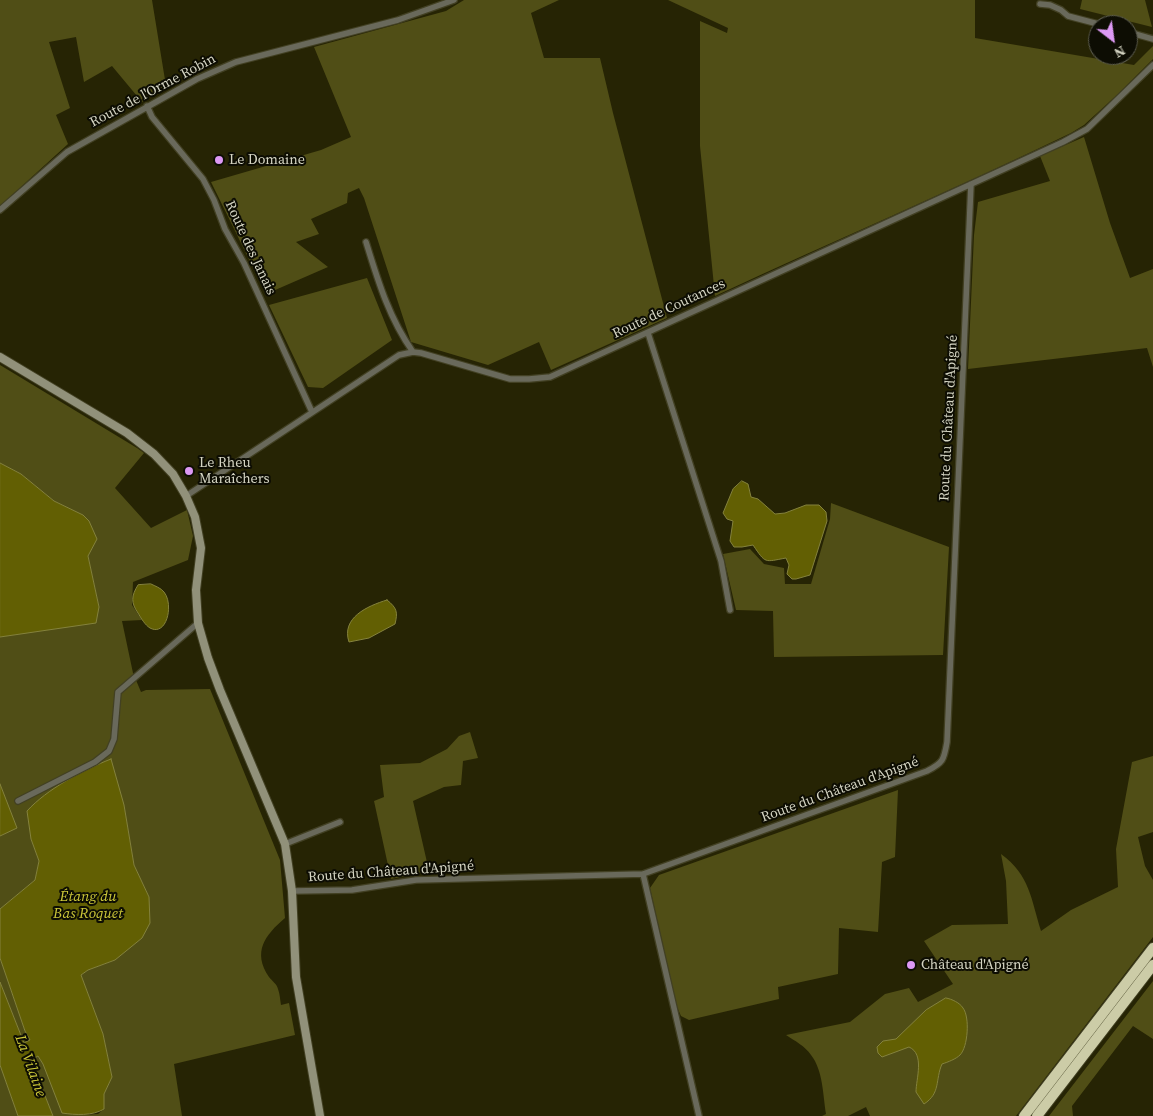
<!DOCTYPE html>
<html>
<head>
<meta charset="utf-8">
<style>
	body { margin:0 }
	#map { position:relative; width:1153px; height:1116px; overflow:hidden; background:#262404; font-family:"Source Serif 4",serif }
	canvas { display:block }
	.north { position:absolute; left:1088px; top:15px; width:50px; height:50px; box-sizing:border-box; background:#0d0d03; border:1px solid #5d5d50; border-radius:50%; rotate:150deg; font-size:14px; font-weight:700; line-height:20px; text-align:center; color:#d5d5c3 }
	.north::after { content:''; display:block; margin:auto; width:18px; height:22px; background:#dd99f4; clip-path:polygon(50% 0,100% 100%,50% 72%,0 100%) }
</style>
</head>
<body>
<div id="map">
<canvas width="1153" height="1116"></canvas>
<div class="north">N</div>
</div>
<script>
const g = document.querySelector('canvas').getContext('2d');
g.lineJoin = 'round';
function fill(path, color) { g.fillStyle = color; g.fill(path, 'evenodd'); }
function stroke(path, color, width, dash) { g.strokeStyle = color; g.lineWidth = width; g.lineCap = dash ? 'butt' : 'round'; g.setLineDash(dash || []); g.stroke(path); }
function write(font, color, halo, rows, align = 'center') {
  g.font = font + ' "Source Serif 4",serif'; g.lineWidth = 4; g.setLineDash([]); g.textBaseline = 'middle'; g.strokeStyle = halo; g.fillStyle = color; for (const [text, x, y, turn = 0] of rows) {
    g.save(); g.translate(x, y); g.rotate((+turn || 0) * Math.PI / 180); g.textAlign = isNaN(turn) ? turn : align; if (halo) g.strokeText(text, 0, 0); g.fillText(text, 0, 0); g.restore();
  }
}
const green = new Path2D(`
	M0 0H152L166 86 142 102 112 66 84 82 76 37 49 42 70 108 56 115 68 144 0 206Z
	M464 0H559L531 13 544 58H600L613 113 667 318 551 370 539 342 488 365 411 342 364 198 359 188 348 193 347 203 311 219 319 234 296 242 328 267 266 294 211 182 321 150 351 137 314 47 446 11Z
	M668 0H975V38L1134 65 1153 46V59L1118 94 1084 125 1071 133C954 190 833 241 715 296L700 146V21L727 33 728 28Z
	M1082 0H1145L1152 27 1080 9Z
	M1084 137 1110 223 1130 278 1153 269V367L1147 348 968 369 974 235 978 202 1050 181 1040 156Z
	M367 278 392 340 323 388 308 387 269 305Z
	M0 365 137 448 144 453 115 488 151 528 187 510 193 536 188 560 133 582 132 605 142 620 122 621 133 673 141 692 146 690 210 689 280 860 285 918C265 935 252 952 269 977 272 981 277 984 278 989 280 994 280 1000 281 1005L289 1003 295 1035 174 1064 182 1116H53L31 1060 38 1056 78 1115 98 1114 104 1109V1094L112 1077 103 1034 81 975 88 970 115 960 149 897 134 865 124 805 31 839 39 861 35 880 0 909V836L16 828 0 784V637L19 634 99 607 88 556 83 515 54 501 21 474 0 463Z
	M831 503 949 547 943 655 774 657 773 611 736 610 723 554 750 549 764 564 784 568 785 584H811L830 519Z
	M470 732 478 758 463 761 461 785 444 787 413 801 429 871 391 879 374 801 384 797 380 765 420 763 447 749 459 736Z
	M1153 756V832L1138 837 1145 866 1153 880V937L1016 1116H870L866 1107 848 1116H822L826 1114C823 1095 823 1070 811 1055 805 1046 795 1041 786 1035L850 1022 885 994 909 988 918 1002 953 984 924 941 952 925 1008 924 1006 881 1001 854C1030 875 1031 899 1041 931L1071 910 1118 887 1116 849 1132 762Z
	M898 790 895 857 882 862 878 932 839 928 838 974 778 987 779 999 689 1020 681 1016 677 1007 650 888 659 875Z
	M0 958 25 1031 30 1040 24 1043 0 982Z
	M1153 981V1039L1133 1026 1072 1106 1073 1116H1049Z
	M0 1065 18 1116H0Z`);
const water = new Path2D(`
	M0 463 21 474 54 501 83 515 89 521 97 539 88 556 99 607 96 623 0 637Z
	M742 481 748 484 751 497 758 499 775 514 785 513 806 505H819L826 512 827 521 810 575 796 579H792L787 574 789 565 786 558C764 562 766 564 753 545L742 547H734L730 541 733 521 727 519 723 513 733 489Z
	M151 584C155 586 161 588 164 592 174 604 167 637 150 628 145 625 141 618 138 613 131 603 131 596 138 585Z
	M387 600C397 608 398 612 395 624L369 638 349 642C341 618 367 606 387 600Z
	M111 759 124 805 134 865 149 897 150 923 142 938 115 960 88 970 81 975 103 1034 112 1077 104 1094V1109C93 1116 75 1115 62 1113L43 1064 38 1056 31 1060 53 1116H18L0 1065V982L24 1043 30 1040 25 1031 0 958V909L35 880 39 861 31 839 27 811C47 789 83 770 111 759Z
	M0 784 17 828 0 836Z
	M946 998C952 999 960 1003 963 1008 970 1017 968 1047 960 1055 956 1059 948 1062 942 1064 935 1080 941 1093 924 1104L916 1092C916 1079 925 1054 909 1047L882 1057 878 1053 877 1047 883 1041 896 1039 926 1010Z`);
const street = new Path2D(`
	M1040 4 1050 5 1061 10 1068 16 1102 25
	M1128 32 1153 39
	M147 106 152 117 203 179 214 200 225 229 244 263 312 412
	M0 210 67 152 197 79 236 62 398 20 454 0
	M366 242C378 281 389 318 413 352
	M648 333 721 561 730 610
	M186 496 399 355 413 352 421 353 510 379H529L550 377 1063 142 1087 129 1153 65
	M18 801 95 762 109 751 114 739 118 692 198 623
	M285 844 340 822
	M643 874 699 1116
	M292 891 352 890 416 880 643 874 927 771C943 763 944 760 947 742L971 184`);
const secondary = new Path2D(`
	M0 357 127 433 154 454 173 474 186 496 195 517 201 548 196 590 198 623 208 658 220 690 285 844 292 891 296 977 320 1116`);
const highway = new Path2D(`
	M1024 1116 1153 948
	M1037 1116 1153 965`);
const markers = [
	[219,160,5,"#dd99f4"],
	[189,471,5,"#dd99f4"],
	[911,965,5,"#dd99f4"]
];
const streetNames = [
	["Route de l'Orme Robin",153,91,-28],
	["Route des Janais",250,248,65],
	["Route de Coutances",669,309,-25],
	["Route du Château d'Apigné",949,418,-87],
	["Route du Château d'Apigné",840,790,-20],
	["Route du Château d'Apigné",391,872,-4]
];
const poiNames = [
	["Le Domaine",229,160],
	["Le Rheu",199,463],
	["Maraîchers",199,479],
	["Château d'Apigné",921,965]
];
const waterNames = [
	["Étang du",88,897],
	["Bas Roquet",88,914],
	["La Vilaine",30,1066,70]
];
fill(green, '#504e16');
fill(water, '#625f03');
stroke(water, '#84823d', 1);
stroke(street, '#424023', 8);
stroke(secondary, '#424023', 10);
stroke(highway, '#424023', 12);
stroke(street, '#69695b', 5.5);
stroke(secondary, '#91917a', 8);
stroke(highway, '#cccca7', 10);
for (const [x, y, r, color] of markers) { const dot = new Path2D(); dot.arc(x, y, r, 0, 2 * Math.PI); g.fillStyle = color; g.fill(dot); stroke(dot, '#0d0d03', 2); }
write('14px', '#d5d5c3', '#0d0d03', streetNames);
write('14px', '#d5d5c3', '#0d0d03', poiNames, 'left');
write('italic 15px', '#ccc739', '#0d0d03', waterNames);
</script>
</body>
</html>
